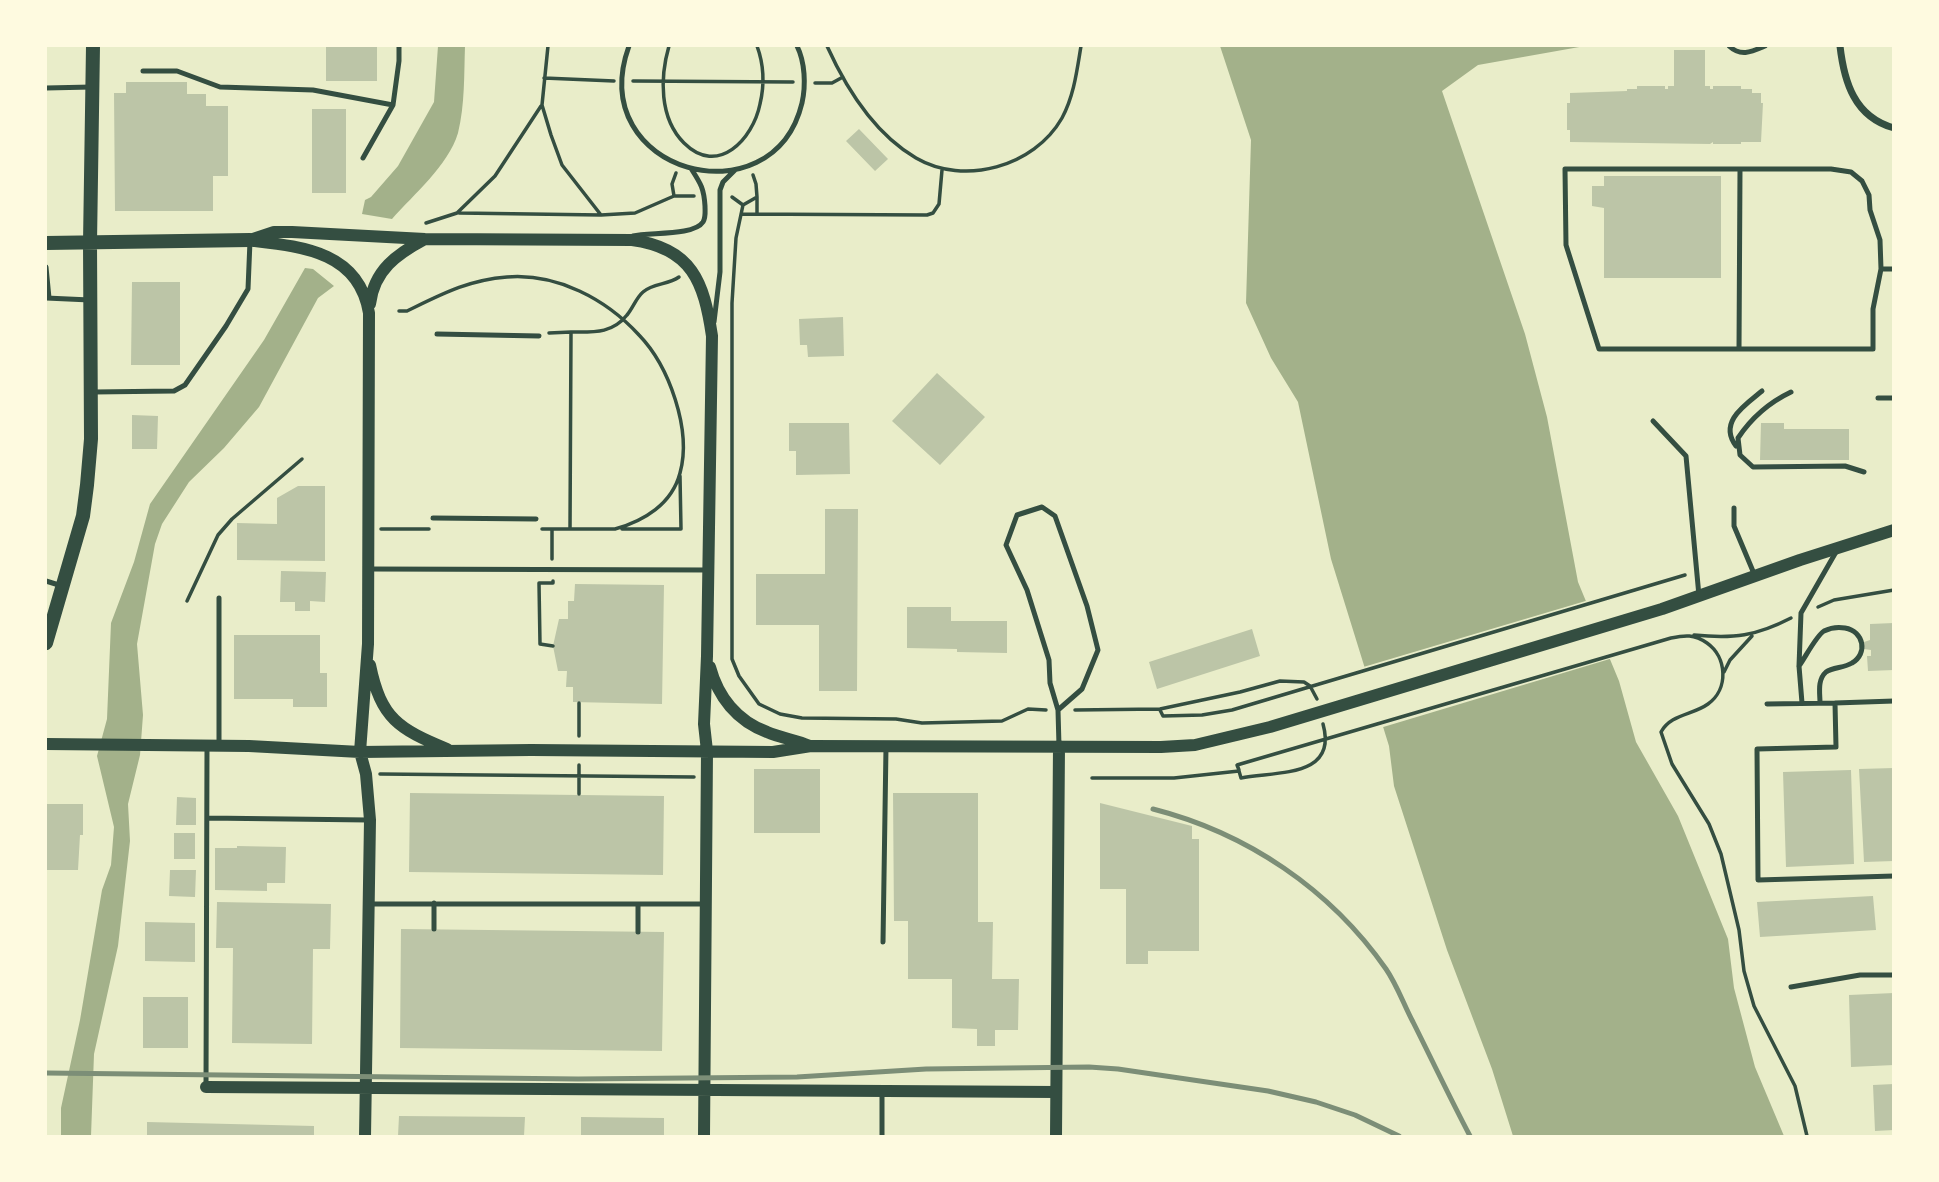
<!DOCTYPE html>
<html>
<head>
<meta charset="utf-8">
<style>
	body { margin:0 }
	#map { position:relative; width:1939px; height:1182px; overflow:hidden; background:#e9edc9; font-family:"Sofia Sans Condensed",sans-serif }
	canvas { display:block }
	.frame { position:absolute; inset:0; border:47px solid #fefae0; pointer-events:none }
</style>
</head>
<body>
<div id="map">
<canvas width="1939" height="1182"></canvas>
<div class="frame"></div>
</div>
<script>
const g = document.querySelector('canvas').getContext('2d');
g.lineJoin = 'round';
function fill(path, color) { g.fillStyle = color; g.fill(path, 'evenodd'); }
function stroke(path, color, width, dash) { g.strokeStyle = color; g.lineWidth = width; g.lineCap = dash ? 'butt' : 'round'; g.setLineDash(dash || []); g.stroke(path); }
const water = new Path2D(`
	M438 46H465C464 74 465 105 458 133 448 166 414 194 392 219L362 214 365 200 371 197 398 166 434 102Z
	M1220 46H1585L1478 65 1442 91 1525 334 1547 417 1578 582 1619 681 1636 742 1678 816 1728 939 1734 988 1755 1067 1784 1136H1513L1492 1069 1447 950 1394 786 1389 746 1331 559 1298 402 1271 358 1246 303 1251 140Z
	M305 268 313 269 334 286 318 298 259 407 224 448 189 482 162 524 155 544 137 644 143 715 140 755 128 804 130 841 118 946 94 1054 91 1136H61V1108L80 1020 102 890 111 865 114 827 97 756 107 719 111 623 134 562 150 504 264 340Z`);
const pier = new Path2D(`
	M1589 600 1613 658 1380 728 1360 668Z`);
const building = new Path2D(`
	M326 46H377V81H326Z
	M1674 50H1705V86H1710V89H1713V86H1741V89H1752V93H1761V103H1763L1761 142H1741V144H1713V142L1710 144 1570 142V130H1567V103H1570V93L1627 91V89H1637V86H1665V89H1668V86H1674Z
	M126 82H187V94H206V106H228V176H213V211H115L114 93H126Z
	M312 109H346V193H312Z
	M859 129 888 159 875 171 846 141Z
	M1604 176H1721V278H1604V208L1592 206V186H1604Z
	M132 282H180V365H131Z
	M843 317 844 356 808 357 807 345H800L799 319Z
	M937 373 985 417 940 465 892 421Z
	M132 415 158 416 157 449H132Z
	M789 423H849L850 474 796 475V451H789Z
	M1761 423H1784V429H1849V460H1760Z
	M298 486H325V561L237 560V523L277 524V498Z
	M825 509H858L857 691H819V625H756V574H825Z
	M281 571 326 572 325 602 310 601V611H295V602H280Z
	M575 584 664 585 662 704 573 702V687H566L567 671H558L553 646 559 619H568V601H574Z
	M907 607H951V621H1007V653L957 652V649L907 648Z
	M1894 623V670L1868 671 1867 656H1871V650L1864 649V642L1870 640V624Z
	M1252 629 1260 656 1157 689 1149 662Z
	M234 635H320V673H327V707H293V699H234Z
	M1894 768V861L1864 862 1859 769Z
	M754 769H820V833H754Z
	M1851 770 1854 864 1786 867 1783 772Z
	M410 793 664 796 663 875 409 872Z
	M893 793H978V922H993L992 979H1019L1018 1030H995V1046H977V1029L952 1028V979H908V921H894Z
	M177 797 196 798V825H176Z
	M1100 803 1192 826V839H1199V951H1148V964H1126V889H1100Z
	M47 804H83V835H80L78 870H46Z
	M174 833H195V859H174Z
	M237 846 286 847 285 883H267V891L215 890V848H237Z
	M170 870H196L195 897 169 896Z
	M1873 896 1876 930 1760 937 1757 902Z
	M217 902 331 904 330 949H313L312 1044 232 1043 233 948H216Z
	M145 922 195 923V962L145 961Z
	M401 929 664 932 662 1051 400 1048Z
	M1894 993V1065L1851 1067 1849 995Z
	M143 997H188V1048H143Z
	M1894 1084V1130L1875 1131 1873 1085Z
	M399 1116 525 1117 524 1136H398Z
	M581 1117 664 1118V1136H581Z
	M147 1122 314 1126V1136H147Z`);
const path = new Path2D(`
	M548 46 542 105 551 135 562 165 601 215 635 213 674 196H694
	M669 46C660 77 659 118 684 143 718 177 753 139 760 104 765 83 764 65 757 46
	M827 46C846 88 875 134 916 158 964 186 1034 167 1062 118 1074 96 1077 70 1081 46
	M544 78 614 81
	M633 81 793 82
	M815 83H832L843 77
	M674 196 672 184 676 173
	M732 197 743 205 736 238 732 303V659L739 676 759 704 780 714 802 718 896 719 922 723 1002 721 1028 709 1046 710
	M757 197V214
	M743 205 757 197 756 184 753 175
	M459 213 601 215
	M741 214 927 215 933 213 939 204 942 170
	M426 223 457 213 495 176 541 106
	M399 311H407C442 294 468 280 507 277 557 273 606 299 639 335 669 366 692 430 680 473 672 504 644 521 615 529
	M549 333 571 332
	M381 529H429
	M542 529H615
	M552 529V559
	M570 529 571 332C593 332 612 334 627 315 633 308 636 298 643 292 653 283 668 285 679 277
	M622 529H681L680 476
	M553 581V583H539L540 644 553 646
	M187 601 218 535 232 519 302 459
	M1818 607 1834 600 1894 590
	M1694 635C1734 639 1756 636 1791 618
	M1724 672 1730 660 1752 636
	M1075 710 1160 709 1240 692 1280 681 1304 682 1310 686 1317 699
	M1160 710 1163 716 1202 715 1232 710 1685 575
	M579 736V703
	M1239 770 1237 765 1671 638C1685 635 1694 634 1707 643 1727 657 1729 689 1708 704 1693 715 1671 714 1661 732L1672 764 1709 824 1721 854 1739 930 1744 971 1754 1006 1795 1086 1807 1136
	M1239 771 1241 778C1277 771 1338 778 1323 724
	M380 774 694 777
	M1092 778H1174L1239 771
	M579 794V765`);
const service = new Path2D(`
	M629 46C583 173 773 223 802 103 806 85 805 62 797 46
	M1729 46C1741 57 1751 52 1765 46
	M143 71H177L220 87 313 90 393 105
	M46 88 92 87
	M363 158 393 105 399 61V46
	M1565 169H1831L1851 172 1862 181 1869 195 1870 210 1880 240 1881 269 1873 309V349H1599L1566 245Z
	M633 236C649 232 694 236 703 222 706 217 705 212 705 206 704 189 701 184 692 170
	M46 267 49 298
	M1881 269H1894
	M46 298 90 300
	M714 322 720 272V190L723 182 735 170
	M437 334 539 336
	M1739 349 1740 169
	M94 392 174 391 185 385 226 326 248 289 250 241
	M1791 392C1768 403 1752 417 1738 438L1740 455 1753 467 1845 466 1864 472
	M1878 398H1894
	M1653 421 1686 456 1699 596
	M1736 446C1718 422 1745 405 1762 391
	M1734 508V526L1755 576
	M433 518 536 519
	M369 569 709 570
	M46 581 62 586
	M1799 666C1805 658 1816 636 1824 631 1830 628 1839 627 1845 628 1864 631 1868 654 1852 663 1844 668 1833 667 1826 672 1817 680 1820 693 1820 703
	M1894 701 1835 703 1836 747 1757 749 1758 880 1894 876
	M1802 703 1799 666 1801 613 1836 552
	M1767 704 1835 703
	M1058 710 1082 689 1098 650 1087 606 1055 516 1042 507 1017 515 1006 545 1027 590 1049 660 1050 683 1058 710 1059 746
	M219 745V598
	M207 818 368 820
	M434 903V929
	M370 904H706
	M638 932V904
	M883 942 886 747
	M1791 987 1860 975H1894
	M206 1086 207 746
	M882 1091V1136`);
const minor = new Path2D(`
	M1840 46C1844 81 1854 117 1894 128`);
const tertiary = new Path2D(`
	M250 240 274 232H292L425 239 632 240C692 248 704 282 712 336L707 656 704 724 707 751 704 1136
	M254 241C305 247 359 253 369 313L368 644 360 752 366 774 370 820 365 1136
	M370 304C374 270 397 254 425 239
	M370 665C381 719 399 729 447 749
	M710 667C718 697 737 721 767 732 781 738 796 740 810 746
	M46 744 249 746 360 752 531 750 773 752 811 746 1161 747 1195 745 1270 727 1662 609 1800 560 1894 530
	M206 1087 1056 1092
	M1056 1136 1059 746`);
const secondary = new Path2D(`
	M46 243 250 240
	M46 643 83 516 87 485 91 439 90 243 93 46`);
const rail = new Path2D(`
	M1153 809C1247 833 1330 889 1386 969 1397 985 1404 1005 1413 1022 1432 1060 1450 1098 1470 1136
	M46 1073 578 1079 797 1077 926 1069 1089 1067 1118 1069 1268 1091 1316 1102 1355 1115 1399 1136`);
fill(water, '#a3b18a');
fill(pier, '#e9edc9');
fill(building, '#bcc5a7');
stroke(path, '#344e41', 3.5);
stroke(service, '#344e41', 5);
stroke(minor, '#344e41', 7);
stroke(tertiary, '#344e41', 12);
stroke(secondary, '#344e41', 14);
stroke(rail, '#7c8e77', 5);
</script>
</body>
</html>
